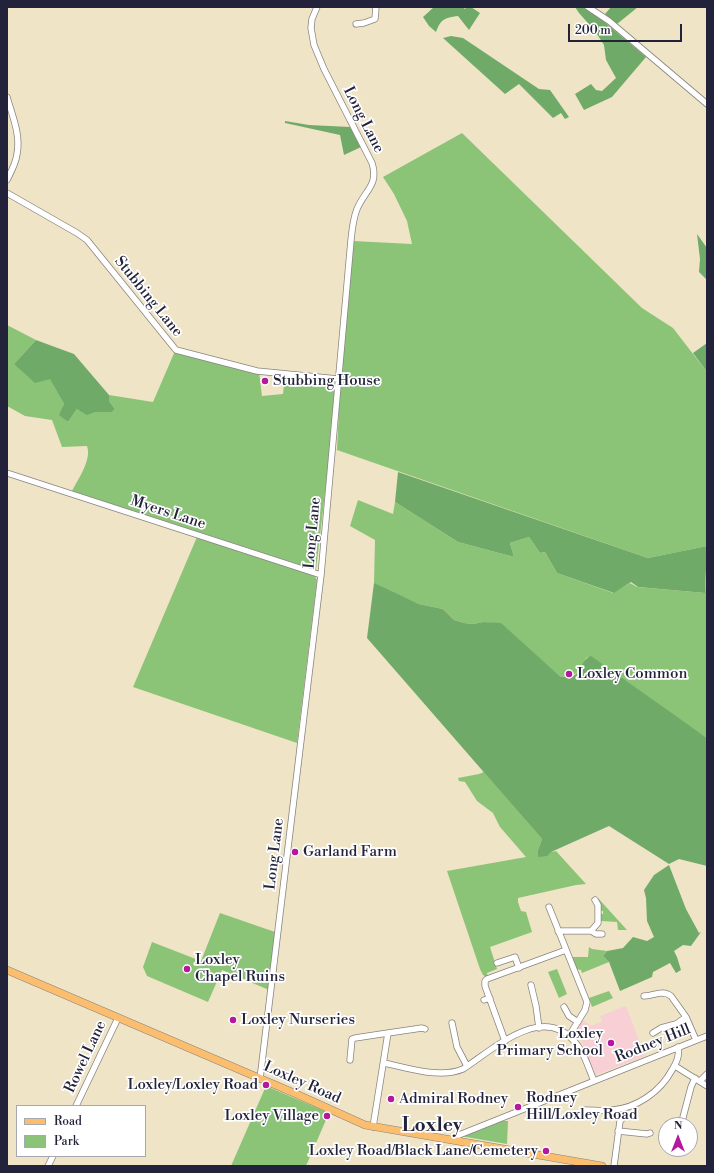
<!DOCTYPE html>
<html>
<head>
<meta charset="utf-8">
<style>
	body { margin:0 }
	#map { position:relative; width:714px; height:1173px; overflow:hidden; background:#efe4c6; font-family:"Libre Bodoni",serif }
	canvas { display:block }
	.frame { position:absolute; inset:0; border:8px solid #22223b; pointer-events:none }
	.legend { position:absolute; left:16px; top:1105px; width:130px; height:52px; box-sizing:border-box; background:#fff; border:1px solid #a7a7b1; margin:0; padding:5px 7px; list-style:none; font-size:12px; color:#22223b }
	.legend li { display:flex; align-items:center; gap:8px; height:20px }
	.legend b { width:20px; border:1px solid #a7a7b1 }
	.north { position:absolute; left:658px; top:1117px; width:40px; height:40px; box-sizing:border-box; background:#fff; border:1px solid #a7a7b1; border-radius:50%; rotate:0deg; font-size:11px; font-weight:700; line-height:16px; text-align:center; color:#22223b }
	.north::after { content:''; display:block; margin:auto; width:14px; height:18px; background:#b5179e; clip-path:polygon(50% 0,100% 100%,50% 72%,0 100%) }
	.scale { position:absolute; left:568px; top:24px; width:114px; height:18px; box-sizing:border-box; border:2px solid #22223b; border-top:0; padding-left:5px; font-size:12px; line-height:14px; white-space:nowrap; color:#22223b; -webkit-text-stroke:3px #fff; paint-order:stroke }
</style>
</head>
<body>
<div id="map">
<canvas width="714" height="1173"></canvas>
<div class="frame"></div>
<ul class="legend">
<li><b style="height:5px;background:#fbbd6e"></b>Road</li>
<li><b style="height:11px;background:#8bc477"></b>Park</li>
</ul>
<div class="north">N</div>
<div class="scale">200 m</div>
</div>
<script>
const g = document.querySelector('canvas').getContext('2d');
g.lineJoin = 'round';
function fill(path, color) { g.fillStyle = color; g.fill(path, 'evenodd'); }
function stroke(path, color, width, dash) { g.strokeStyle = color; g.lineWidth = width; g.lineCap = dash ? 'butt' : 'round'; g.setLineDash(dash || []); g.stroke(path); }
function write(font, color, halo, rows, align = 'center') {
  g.font = font + ' "Libre Bodoni",serif'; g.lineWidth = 3.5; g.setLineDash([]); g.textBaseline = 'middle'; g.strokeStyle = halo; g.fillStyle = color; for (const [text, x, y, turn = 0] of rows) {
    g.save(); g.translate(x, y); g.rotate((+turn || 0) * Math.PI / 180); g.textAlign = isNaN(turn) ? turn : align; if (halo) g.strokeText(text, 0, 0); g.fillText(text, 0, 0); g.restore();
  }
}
const built = new Path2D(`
	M626 1006 645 1056 596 1075 577 1030 583 1020 591 1026 602 1022 600 1016Z`);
const green = new Path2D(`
	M462 133 642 308 673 328 707 372V546L648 558 337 450 340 388 353 241 412 244 407 221 394 194 383 177Z
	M7 325 36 340 14 364 50 378 64 404 60 415 68 422 77 409 95 412H112L115 409 109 401V395C124 397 138 400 153 402L175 351 259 372 262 396 283 394 285 375 335 383 330 450 316 570 72 491C78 479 92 460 87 446L62 447 52 420 25 416 7 406Z
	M358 500 393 514 395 502 458 542 514 557 510 543 529 537 540 553 545 552 557 573 613 593 630 583 637 587 705 593 707 563V738L587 657C578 671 579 676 561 677L501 624 483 622 473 624 464 623 454 620 443 609 419 604 376 585 374 583 375 540 350 526Z
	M197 537 314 575 317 580 297 743 133 687Z
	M484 772 542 839 538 850 551 852 556 851 586 884 576 885 518 898V902L521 911 526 912 532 932 490 947 497 969 487 973 488 977H486L483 975 480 969 447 871 526 857 500 827 493 813 477 801 465 782 459 781 458 778 479 774Z
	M598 898 627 930H618L617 922 601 921 600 914H603V911L599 910Z
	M220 913 275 932 269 990 222 970 208 1002 147 976 143 967 152 942 201 961Z
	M589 947 592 949 607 951 603 956 609 962 582 973 581 970 576 969 572 957H588Z
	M557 969 567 994 559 998 548 972Z
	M609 991 613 998 592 1007 589 998Z
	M266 1086 329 1113 306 1166H231Z
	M499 1121H508L507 1144 460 1136Z`);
const forest = new Path2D(`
	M434 7H462L465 9 466 7H471L480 13 469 30 458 16C444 18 441 19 436 32L429 26 423 17Z
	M575 7H583L601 19 646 57 612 97 584 110 575 94 591 84 596 90 602 91 616 78 606 60 604 45 595 31 579 13Z
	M611 7H638L617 24 605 14Z
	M451 36 463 38 539 89 550 90 569 117 565 119 561 113 553 118 519 84 505 94 443 38Z
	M285 121 309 125 350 127 361 147 344 155 340 135 285 123Z
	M697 234 707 248V280L699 272 700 259Z
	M36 340 74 354 109 395V401L115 409 112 412H95L87 415 77 409 68 422 59 415 64 404 50 379 35 383 14 364Z
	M707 343V372L693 353Z
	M398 472 648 558 707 546 705 593 638 587 631 582 614 593 557 573 545 552 540 553 529 537 510 543 514 557 458 542 395 502Z
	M374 583 419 604 443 609 454 620 464 623 473 624 483 622 501 623 561 677C564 677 568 677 571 677 581 674 581 659 591 656L707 738V866L679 859 669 864 609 826 551 852 547 856 538 857V850L542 839 367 638Z
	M669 865 686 909 699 933 701 932 691 946 683 945 674 951 677 957 681 970 676 973 670 963 653 972 652 977 620 991 609 962 603 956 607 951 623 948 633 937 647 941 654 937 647 921 646 898 644 890 654 875Z`);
const minor = new Path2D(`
	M588 7 609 21 707 104
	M356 24 364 23 375 19 376 7
	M7 97C12 115 21 135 17 154 16 163 11 172 7 180
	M7 193 77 233 87 240 176 350 257 371 338 379
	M7 473 321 575
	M549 907 587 1002 585 1010 569 1036
	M558 931H591L598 923V905L595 900
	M591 931 596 934H602
	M497 963 515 957 519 968
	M531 985 536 1006 539 1028
	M644 996C654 996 662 989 671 996L686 1017 696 1040
	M484 1000 490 998
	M564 1007 569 1016 578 1022
	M452 1023 457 1047 467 1066
	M388 1033 422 1028 425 1029
	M653 1033 661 1028 676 1024 686 1017
	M505 1041 485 986V981L487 979 566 950
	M350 1060 352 1039 355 1038 388 1033 373 1127
	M384 1063C408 1068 439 1079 463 1069 491 1051 541 1004 573 1040 584 1051 588 1067 594 1081
	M675 1066 707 1086
	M260 1079 321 575 351 240C352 230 353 219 357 209 365 190 379 185 372 163L324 69 314 45 311 28 312 19 317 7
	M700 1081 707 1074
	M76 1106 118 1018
	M584 1110C594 1110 603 1111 612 1110 637 1108 660 1092 672 1070 676 1063 680 1056 678 1047
	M668 1124 673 1125
	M681 1125 691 1087 695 1078
	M618 1131 647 1134 650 1133
	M453 1140 459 1135 707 1036
	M48 1166 53 1156
	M614 1166 620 1121 622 1119`);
const major = new Path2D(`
	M7 970 294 1093 365 1125 602 1166`);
const markers = [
	[265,381,4,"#b5179e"],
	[569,674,4,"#b5179e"],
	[295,852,4,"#b5179e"],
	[187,969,4,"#b5179e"],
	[233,1020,4,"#b5179e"],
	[611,1043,4,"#b5179e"],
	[266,1085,4,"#b5179e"],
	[391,1099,4,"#b5179e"],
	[518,1107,4,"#b5179e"],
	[327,1116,4,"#b5179e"],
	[546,1151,4,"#b5179e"]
];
const streetNames = [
	["Long Lane",363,120,63],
	["Stubbing Lane",148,297,51],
	["Myers Lane",168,513,18],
	["Long Lane",313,533,-85],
	["Long Lane",275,854,-83],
	["Rodney Hill",653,1044,-22],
	["Rowel Lane",86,1057,-65],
	["Loxley Road",302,1083,24]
];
const poiNames = [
	["Stubbing House",273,381],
	["Loxley Common",577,674],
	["Garland Farm",303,852],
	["Loxley",195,960],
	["Chapel Ruins",195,977],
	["Loxley Nurseries",241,1020],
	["Loxley",603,1034,"right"],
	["Primary School",603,1051,"right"],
	["Loxley/Loxley Road",258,1085,"right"],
	["Rodney",526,1098],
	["Hill/Loxley Road",526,1115],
	["Admiral Rodney",399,1099],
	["Loxley Village",319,1116,"right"],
	["Loxley Road/Black Lane/Cemetery",538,1151,"right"]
];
const districtNames = [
	["Loxley",432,1126]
];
fill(built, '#f7cfd4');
fill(green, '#8bc477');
fill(forest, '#70aa68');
stroke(minor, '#888380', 7);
stroke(major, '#888380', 8);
stroke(minor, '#fff', 5.5);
stroke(major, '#fbbd6e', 7);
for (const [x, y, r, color] of markers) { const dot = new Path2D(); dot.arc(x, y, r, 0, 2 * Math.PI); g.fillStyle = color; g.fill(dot); stroke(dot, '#fff', 1.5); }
write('15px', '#22223b', '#fff', streetNames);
write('15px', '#22223b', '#fff', poiNames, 'left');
write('bold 19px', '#22223b', '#fff', districtNames);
</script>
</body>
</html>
